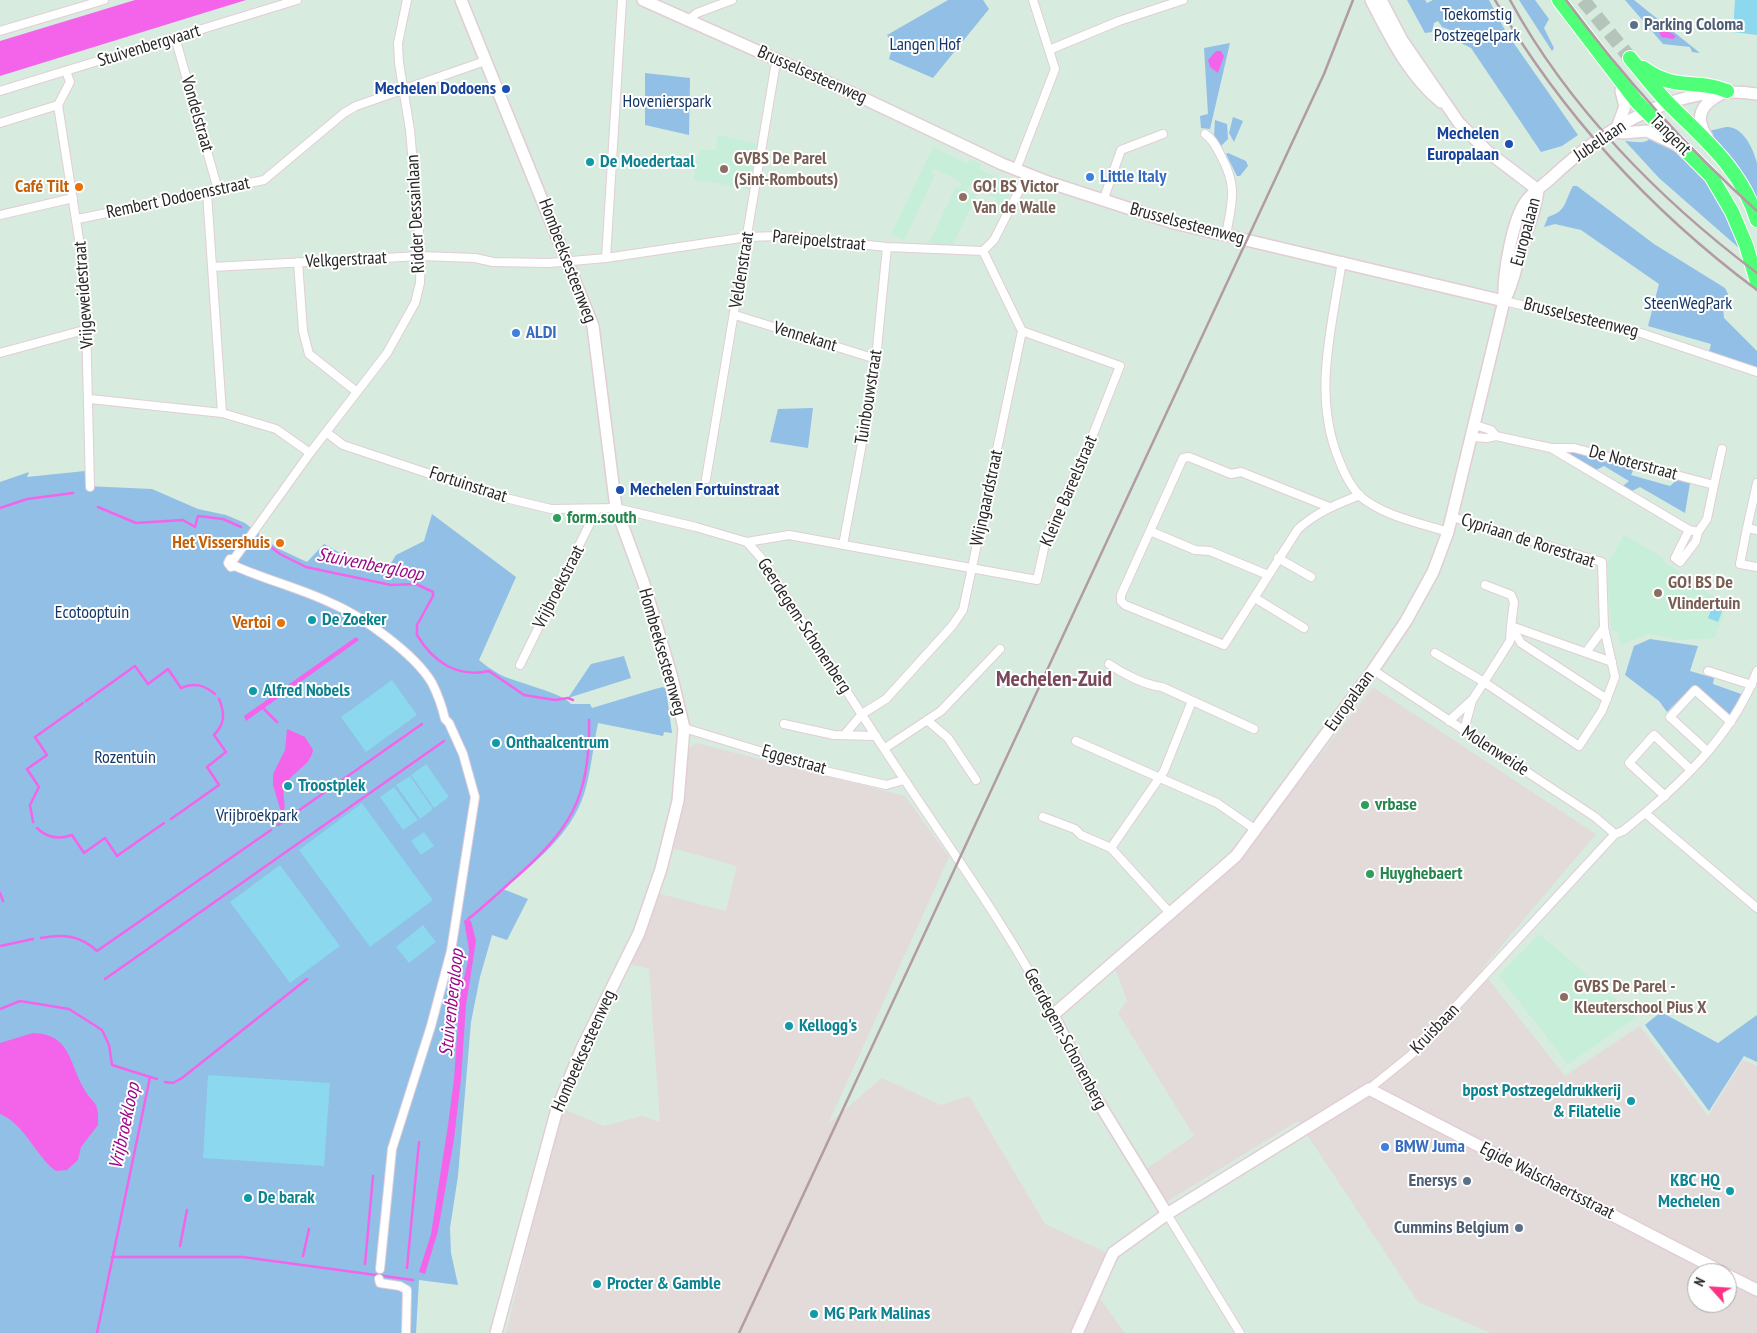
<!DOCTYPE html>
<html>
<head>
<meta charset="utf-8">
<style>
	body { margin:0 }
	#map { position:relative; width:1757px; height:1333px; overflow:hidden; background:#d8ebdf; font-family:"PT Sans Narrow",sans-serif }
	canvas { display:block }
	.north { position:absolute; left:1687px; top:1263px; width:50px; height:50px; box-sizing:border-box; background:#fff; border:1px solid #a9a9a9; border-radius:50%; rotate:296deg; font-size:14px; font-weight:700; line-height:20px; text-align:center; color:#282828 }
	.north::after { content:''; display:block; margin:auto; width:18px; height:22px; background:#ff3182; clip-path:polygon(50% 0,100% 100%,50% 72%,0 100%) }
</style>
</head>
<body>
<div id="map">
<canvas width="1757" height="1333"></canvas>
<div class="north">N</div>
</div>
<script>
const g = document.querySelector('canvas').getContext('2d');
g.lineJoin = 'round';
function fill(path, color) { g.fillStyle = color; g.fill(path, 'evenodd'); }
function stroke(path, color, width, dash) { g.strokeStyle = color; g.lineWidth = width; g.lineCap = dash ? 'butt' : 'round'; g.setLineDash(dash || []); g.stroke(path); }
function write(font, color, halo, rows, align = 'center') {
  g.font = font + ' "PT Sans Narrow",sans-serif'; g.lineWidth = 4; g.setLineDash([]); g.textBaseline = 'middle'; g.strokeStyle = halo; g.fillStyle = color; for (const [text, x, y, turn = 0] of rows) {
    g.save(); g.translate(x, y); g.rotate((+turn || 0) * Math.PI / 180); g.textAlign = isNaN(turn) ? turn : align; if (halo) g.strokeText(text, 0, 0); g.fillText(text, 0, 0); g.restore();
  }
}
const industrial = new Path2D(`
	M1373 687 1596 834 1481 970 1565 1076 1640 1026 1708 1116 1743 1060 1757 1066V1333H1491L1418 1302 1298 1121 1166 1202 1146 1169 1194 1136 1118 1013 1127 1001 1115 968 1234 866ZM1697 1273H1727V1303H1697Z
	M696 743 905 796 949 857 828 1124 882 1078 941 1105 969 1096 1045 1224 1107 1253 1093 1289 1125 1333H506L554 1135 565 1110 604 1126 643 1116 660 1122 649 969 630 964 660 894 726 911 737 866 673 848 683 805 689 748Z`);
const education = new Path2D(`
	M718 135 757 144 749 190 713 182 694 181 695 157H699V150H716Z
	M933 147 967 164 970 159 981 164 979 169 1014 186 1001 213 992 209 997 199 969 186 967 190 977 195 952 246 929 243 956 187 959 188 962 182 933 168 931 173 935 175 904 240 891 234Z
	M1624 535 1663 558 1662 561 1681 572 1679 578 1689 581 1727 604 1715 638 1679 640 1648 634 1621 645 1617 632 1611 630 1607 564Z
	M1539 934 1637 1017 1568 1064 1499 976Z`);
const green = new Path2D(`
	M948 0H983L989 9 933 78 889 59 893 45 887 35Z
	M1407 0H1425L1427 3 1433 0H1489L1506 32 1578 135 1562 146 1541 152 1471 48 1461 43 1453 31 1442 27 1438 21 1434 23 1432 32 1425 33Z
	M1519 0H1535L1549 19 1544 28 1554 48 1552 51Z
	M1625 0H1634L1700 53 1692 52 1690 47 1663 44Z
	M1230 43 1210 129 1201 128 1200 116 1208 114 1204 48Z
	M645 73 690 78 689 135 645 125Z
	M1233 117 1243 121 1234 142 1229 133Z
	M1215 120 1227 124 1228 139 1221 146 1214 135Z
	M1726 127C1743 126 1753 148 1757 163 1757 173 1757 188 1757 198L1733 160 1709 131Z
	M1652 136C1660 141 1669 145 1676 150 1699 170 1736 217 1739 248L1659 178 1625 141C1634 141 1646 146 1652 136Z
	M1228 153 1246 161 1248 166 1240 176H1237L1226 154Z
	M1573 186H1577L1654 244 1725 288 1728 294 1723 307 1724 318 1757 351V368L1709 352 1711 344 1648 326 1659 284 1581 230 1555 224 1544 227 1548 217C1567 211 1564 202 1573 186Z
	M813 408 808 448 770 442 778 409Z
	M1572 452 1634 469 1631 475 1670 486 1677 480 1690 483 1685 513 1640 487 1632 491 1623 486 1629 481 1604 466 1596 470 1571 457 1569 454Z
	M85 471V486L152 489 198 509 226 515 245 523 277 548 307 562 324 544 351 559 387 570 396 555 424 541 432 514 516 577 479 660C485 665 492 670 499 674 513 682 564 693 571 704H590L592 708 655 689 663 687 666 689 672 733 664 732 663 736 598 723C593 746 591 772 584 794 571 835 534 863 503 889L528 899 507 940 492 935 480 977 471 1022 458 1176 450 1228 451 1253 458 1285 419 1280 416 1333H0V482L29 472 27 477Z
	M1650 639 1698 646 1690 671 1714 678 1713 684 1744 695 1729 716 1694 685 1667 712 1659 701 1625 675 1634 646Z
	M624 656 631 678 568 698 591 664Z
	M1661 1012 1718 1043 1757 1015V1062L1744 1056 1709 1111 1645 1025Z`);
const pitch = new Path2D(`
	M1735 0H1757V35L1733 32Z
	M1714 602 1724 606 1718 622 1708 618Z
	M392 680 417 715 366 752 341 717Z
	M426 764 449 797 434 808 411 775Z
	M410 776 433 809 420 819 396 785Z
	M394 787 418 820 403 830 380 797Z
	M362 803 433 900 370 947 299 850Z
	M424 832 434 846 421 855 411 841Z
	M280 865 340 946 290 983 230 902Z
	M423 925 436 942 409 963 396 947Z
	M208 1075 330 1083 324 1166 203 1158Z`);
const water = new Path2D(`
	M135 0H246L0 76V41Z
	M1648 16 1662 28 1676 36 1673 39 1661 37 1659 30 1645 21V17Z
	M1216 51H1221L1224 56 1218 73 1210 67 1208 60Z
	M356 637 359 640 246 721 244 716Z
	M287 729 305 737 313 750C310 768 290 771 284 789 282 797 287 806 283 812H281L273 785V774L285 750Z
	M464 920 471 921 476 941 466 1005 461 1079 454 1139 438 1231 425 1274 419 1272 431 1234 448 1125 454 1079 460 995 468 961 469 950Z
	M33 1033C70 1034 69 1062 83 1087 93 1106 99 1098 98 1125L81 1147 78 1160 67 1170 56 1171C36 1157 25 1124 0 1114V1043Z`);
const stream = new Path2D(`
	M98 507 136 523 183 520 195 527 198 516 223 519 241 527
	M0 508 27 499 73 493
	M263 541 280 554 306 567 391 585 416 584 433 592V596L417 625V635C433 662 457 678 489 671L524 695 555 700 568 698 573 700
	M86 701 135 666 148 684 168 669 181 688C194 682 204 685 215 694
	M264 709 277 722
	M281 812 283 821
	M171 819 219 785 207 767 226 752 214 735C225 724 225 713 219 699
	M33 822 30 805 39 787 27 769 47 755 35 737 83 703
	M278 825 422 724
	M37 828C47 838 58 840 72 835L84 853 105 838 117 856 164 823
	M0 893 3 901
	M469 924 468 919C484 907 498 893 514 879 570 830 591 797 589 720
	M41 938C63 934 80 935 97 951L271 830
	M0 946 33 939
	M105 979 444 741
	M0 1009 20 1001 69 1009 102 1030 109 1045 112 1065 150 1077 97 1333
	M150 1077 157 1079
	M165 1082 173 1083 182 1078 307 979
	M180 1246 187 1210
	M303 1256 309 1229
	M112 1257H243L413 1280
	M365 1264 373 1176
	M407 1268 419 1142`);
const highwayTunnel = new Path2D(`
	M1583 0 1630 58`);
const street = new Path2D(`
	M687 21 697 13 732 0
	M0 31 104 0
	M175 37 218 190
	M1049 50 1119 21 1183 0
	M66 71 70 82 58 105 85 278 90 487
	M0 91 297 0
	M0 123 58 105
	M1205 134C1213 139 1217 148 1221 156 1238 187 1232 202 1226 235
	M1016 170 1055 69 1033 0
	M207 193 222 413
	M1103 201 1121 150 1163 134
	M0 215 73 198
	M78 219 264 180 344 113 356 106 485 61
	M606 258 622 0
	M1342 261C1332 327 1312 395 1339 460 1344 473 1350 486 1360 496 1383 516 1420 523 1448 532
	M298 262 303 331 309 354 357 392
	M212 267 421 256 475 258 493 262 549 263 606 258 747 237 779 236 887 247 983 251 994 240 1027 175
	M1504 301 1638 332 1757 372
	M735 315 876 359
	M0 353 88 329
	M90 399 222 413 276 429 310 453
	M1475 425 1491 430 1496 436
	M326 432 343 445 493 495 551 509 616 508 696 527 747 542 762 559C810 633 857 709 906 782 957 859 1011 933 1053 1015
	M1472 437 1487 438 1496 436 1551 448H1574L1714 485 1707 519 1698 532 1689 530 1551 448
	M706 479 775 68 778 60
	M1714 485 1722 449
	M1329 507 1241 472 1231 474 1189 457 1183 458 1121 595V601L1125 605 1224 645 1298 529C1317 512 1337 504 1360 495
	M1747 528 1757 483
	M1689 530 1675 558 1680 562 1696 541 1698 532
	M1757 530 1747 528 1740 564 1757 567
	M1150 531 1195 550 1210 551 1268 575
	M747 542 789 535 1037 580 1047 535 1090 442 1120 366 1022 331
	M843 545 874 379 887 247
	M1278 558 1311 577
	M1485 585 1511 595 1514 602 1511 626 1521 643 1607 699
	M1255 598 1304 628
	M1587 651 1604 628
	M1435 653 1484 682 1510 641 1511 626 1612 662
	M1109 664C1123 674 1145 685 1162 687L1254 729
	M520 665 597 509
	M1373 670 1595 817 1615 834
	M1708 671 1752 685
	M927 720 948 738 976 780
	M1449 721 1473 699 1484 682 1579 746 1602 711 1615 677 1604 628 1602 562 1452 517
	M784 724 834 735 876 736
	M684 728 825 771 886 785 904 780
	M1464 730 1472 701
	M845 734 862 714 886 699 952 626 963 610 1022 331 983 251
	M1076 741 1217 803 1256 830
	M885 748 941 711 1000 649
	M1707 751 1670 717 1695 690 1731 722
	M1665 796 1629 763 1654 735 1690 769
	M1645 813 1757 908
	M1043 817 1075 829 1081 835 1111 848 1170 913
	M1111 848 1164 771 1192 701
	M1369 1089 1411 1055 1615 834 1623 831C1677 788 1732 737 1757 671
	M1167 1214 1240 1333
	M380 1269 392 1149 431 1026 451 951 475 797 463 754 449 723 445 719C442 706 438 695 432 683 415 654 362 616 331 603 300 588 266 580 235 566L231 567 228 563 230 559H234L310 453 387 353 415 303 420 283 421 256 410 130 399 63 398 43 407 0
	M379 1279 380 1283 400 1286 407 1290 406 1333`);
const secondary = new Path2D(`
	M461 0 593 326 616 508 644 584 671 674 684 728 678 801 661 869 639 933 582 1048 557 1109 496 1333
	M643 0 865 99 1002 164 1048 182 1174 223 1504 301
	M1371 0C1390 37 1409 76 1441 102
	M1381 0 1402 40 1459 123 1488 152 1538 190
	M1617 128 1625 106 1621 91 1622 84
	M1613 131 1622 133 1647 131 1677 145
	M1707 137C1694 117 1701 104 1721 94
	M1504 299C1503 276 1512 218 1527 200 1533 192 1542 186 1550 179 1604 128 1679 82 1757 94
	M1167 1214 1091 1090 1053 1015 1236 856 1373 670 1406 621 1433 572 1448 532 1504 301C1514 283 1516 265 1522 246 1528 227 1536 210 1538 190
	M1727 1275 1757 1290
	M1077 1333 1113 1253 1167 1214 1369 1089 1724 1273`);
const highway = new Path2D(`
	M1559 0 1637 102 1711 176 1732 212 1746 245 1757 282
	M1630 58C1643 74 1656 91 1670 105 1705 140 1742 170 1757 220
	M1643 68C1676 92 1695 78 1727 91`);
const rail = new Path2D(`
	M1495 0C1562 114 1651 211 1757 290
	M1510 0C1568 107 1660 200 1757 273
	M1566 0C1623 77 1686 147 1757 211
	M739 1333 1324 74 1353 0`);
const markers = [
	[1634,25,5,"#5c6f8a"],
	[506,89,5,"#1a4fb4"],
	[1509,144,5,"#1a4fb4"],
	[590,162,5,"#0f9aa8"],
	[724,169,5,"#8d6e63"],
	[1090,177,5,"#3f7fe0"],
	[79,187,5,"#e8710a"],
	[963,197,5,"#8d6e63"],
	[516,333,5,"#3f7fe0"],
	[620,490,5,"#1a4fb4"],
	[557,518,5,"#2e9e5b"],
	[280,543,5,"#e8710a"],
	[1658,593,5,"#8d6e63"],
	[312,620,5,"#0f9aa8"],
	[281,623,5,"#e8710a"],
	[253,691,5,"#0f9aa8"],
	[496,743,5,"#0f9aa8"],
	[288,786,5,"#0f9aa8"],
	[1365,805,5,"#2e9e5b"],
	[1370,874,5,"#2e9e5b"],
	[1564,997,5,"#8d6e63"],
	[789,1026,5,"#0f9aa8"],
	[1631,1101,5,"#0f9aa8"],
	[1385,1147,5,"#3f7fe0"],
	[1467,1181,5,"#5c6f8a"],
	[1730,1191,5,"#0f9aa8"],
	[248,1198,5,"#0f9aa8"],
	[1519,1228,5,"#5c6f8a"],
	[597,1284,5,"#0f9aa8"],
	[814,1314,5,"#0f9aa8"]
];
const parkNames = [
	["Toekomstig",1477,15],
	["Postzegelpark",1477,36],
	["Langen Hof",925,45],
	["Hovenierspark",667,102],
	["SteenWegPark",1688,304],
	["Ecotooptuin",92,613],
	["Rozentuin",125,758],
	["Vrijbroekpark",257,816]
];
const serviceNames = [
	["Parking Coloma",1644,25,"left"],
	["Enersys",1457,1181],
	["Cummins Belgium",1509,1228]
];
const streetNames = [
	["Stuivenbergvaart",149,46,-17],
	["Brusselsesteenweg",812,75,24],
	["Vondelstraat",197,114,74],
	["Tangent",1670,135,45],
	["Jubellaan",1600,141,-34],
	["Rembert Dodoensstraat",178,198,-12],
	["Ridder Dessainlaan",416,214,-93],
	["Brusselsesteenweg",1187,224,15],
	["Europalaan",1526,232,-75],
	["Pareipoelstraat",819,241,5],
	["Velkgerstraat",346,260,-3],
	["Hombeeksesteenweg",567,261,69],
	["Veldenstraat",742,270,-81],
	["Vrijgeweidestraat",84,295,-94],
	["Brusselsesteenweg",1581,318,14],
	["Vennekant",805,337,17],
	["Tuinbouwstraat",869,397,-81],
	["De Noterstraat",1633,463,15],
	["Fortuinstraat",468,485,18],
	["Kleine Bareelstraat",1069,491,-67],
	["Wijngaardstraat",987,498,-78],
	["Cypriaan de Rorestraat",1528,541,18],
	["Vrijbroekstraat",559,587,-63],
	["Geerdegem-Schonenberg",804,626,57],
	["Hombeeksesteenweg",662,652,74],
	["Europalaan",1350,701,-54],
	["Molenweide",1495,751,33],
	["Eggestraat",794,760,16],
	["Kruisbaan",1435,1029,-46],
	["Geerdegem-Schonenberg",1065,1039,62],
	["Hombeeksesteenweg",584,1051,-66],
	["Egide Walschaertsstraat",1547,1181,27]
];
const transitNames = [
	["Mechelen Dodoens",496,89],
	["Mechelen",1499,134],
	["Europalaan",1499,155],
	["Mechelen Fortuinstraat",630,490,"left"]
];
const educationNames = [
	["GVBS De Parel",734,159],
	["(Sint-Rombouts)",734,180],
	["GO! BS Victor",973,187],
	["Van de Walle",973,208],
	["GO! BS De",1668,583],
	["Vlindertuin",1668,604],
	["GVBS De Parel -",1574,987],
	["Kleuterschool Pius X",1574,1008]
];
const cultureNames = [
	["De Moedertaal",600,162],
	["De Zoeker",322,620],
	["Alfred Nobels",263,691],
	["Onthaalcentrum",506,743],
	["Troostplek",298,786],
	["Kellogg's",799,1026],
	["bpost Postzegeldrukkerij",1621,1091,"right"],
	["& Filatelie",1621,1112,"right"],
	["KBC HQ",1720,1181,"right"],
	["Mechelen",1720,1202,"right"],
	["De barak",258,1198],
	["Procter & Gamble",607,1284],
	["MG Park Malinas",824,1314]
];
const shopNames = [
	["Little Italy",1100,177],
	["ALDI",526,333],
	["BMW Juma",1395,1147]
];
const foodNames = [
	["Café Tilt",69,187],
	["Het Vissershuis",270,543],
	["Vertoi",271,623]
];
const leisureNames = [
	["form.south",567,518],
	["vrbase",1375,805],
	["Huyghebaert",1380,874]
];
const waterNames = [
	["Stuivenbergloop",370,565,11],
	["Stuivenbergloop",452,1003,-84],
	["Vrijbroekloop",125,1126,-78]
];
const districtNames = [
	["Mechelen-Zuid",1054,680]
];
fill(industrial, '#e3dada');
fill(education, '#c6eed9');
fill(green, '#91bfe6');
fill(pitch, '#8cd8ee');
fill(water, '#f464eb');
stroke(stream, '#f464eb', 2.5);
stroke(highwayTunnel, '#b5c4ba', 14, [14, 7]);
stroke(street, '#e2cdd6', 10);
stroke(secondary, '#e2cdd6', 14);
stroke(highway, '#fff', 16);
stroke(street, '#fff', 8);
stroke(secondary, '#fff', 11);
stroke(highway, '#4fff78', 14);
stroke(rail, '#b39ba4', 2.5);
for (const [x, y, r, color] of markers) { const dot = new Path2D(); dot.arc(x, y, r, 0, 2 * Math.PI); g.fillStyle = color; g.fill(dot); stroke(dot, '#fff', 2); }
write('18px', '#153767', '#fff', parkNames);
write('bold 18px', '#4e5e75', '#fff', serviceNames, 'right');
write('18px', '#282828', '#fff', streetNames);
write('bold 18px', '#164399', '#fff', transitNames, 'right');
write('bold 18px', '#785e54', '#fff', educationNames, 'left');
write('bold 18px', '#0d838f', '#fff', cultureNames, 'left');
write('bold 18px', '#366cbe', '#fff', shopNames, 'left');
write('bold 18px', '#c56008', '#fff', foodNames, 'right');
write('bold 18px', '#27864d', '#fff', leisureNames, 'left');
write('italic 19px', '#9d0688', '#fff', waterNames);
write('bold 22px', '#7a465a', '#fff', districtNames);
</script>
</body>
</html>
